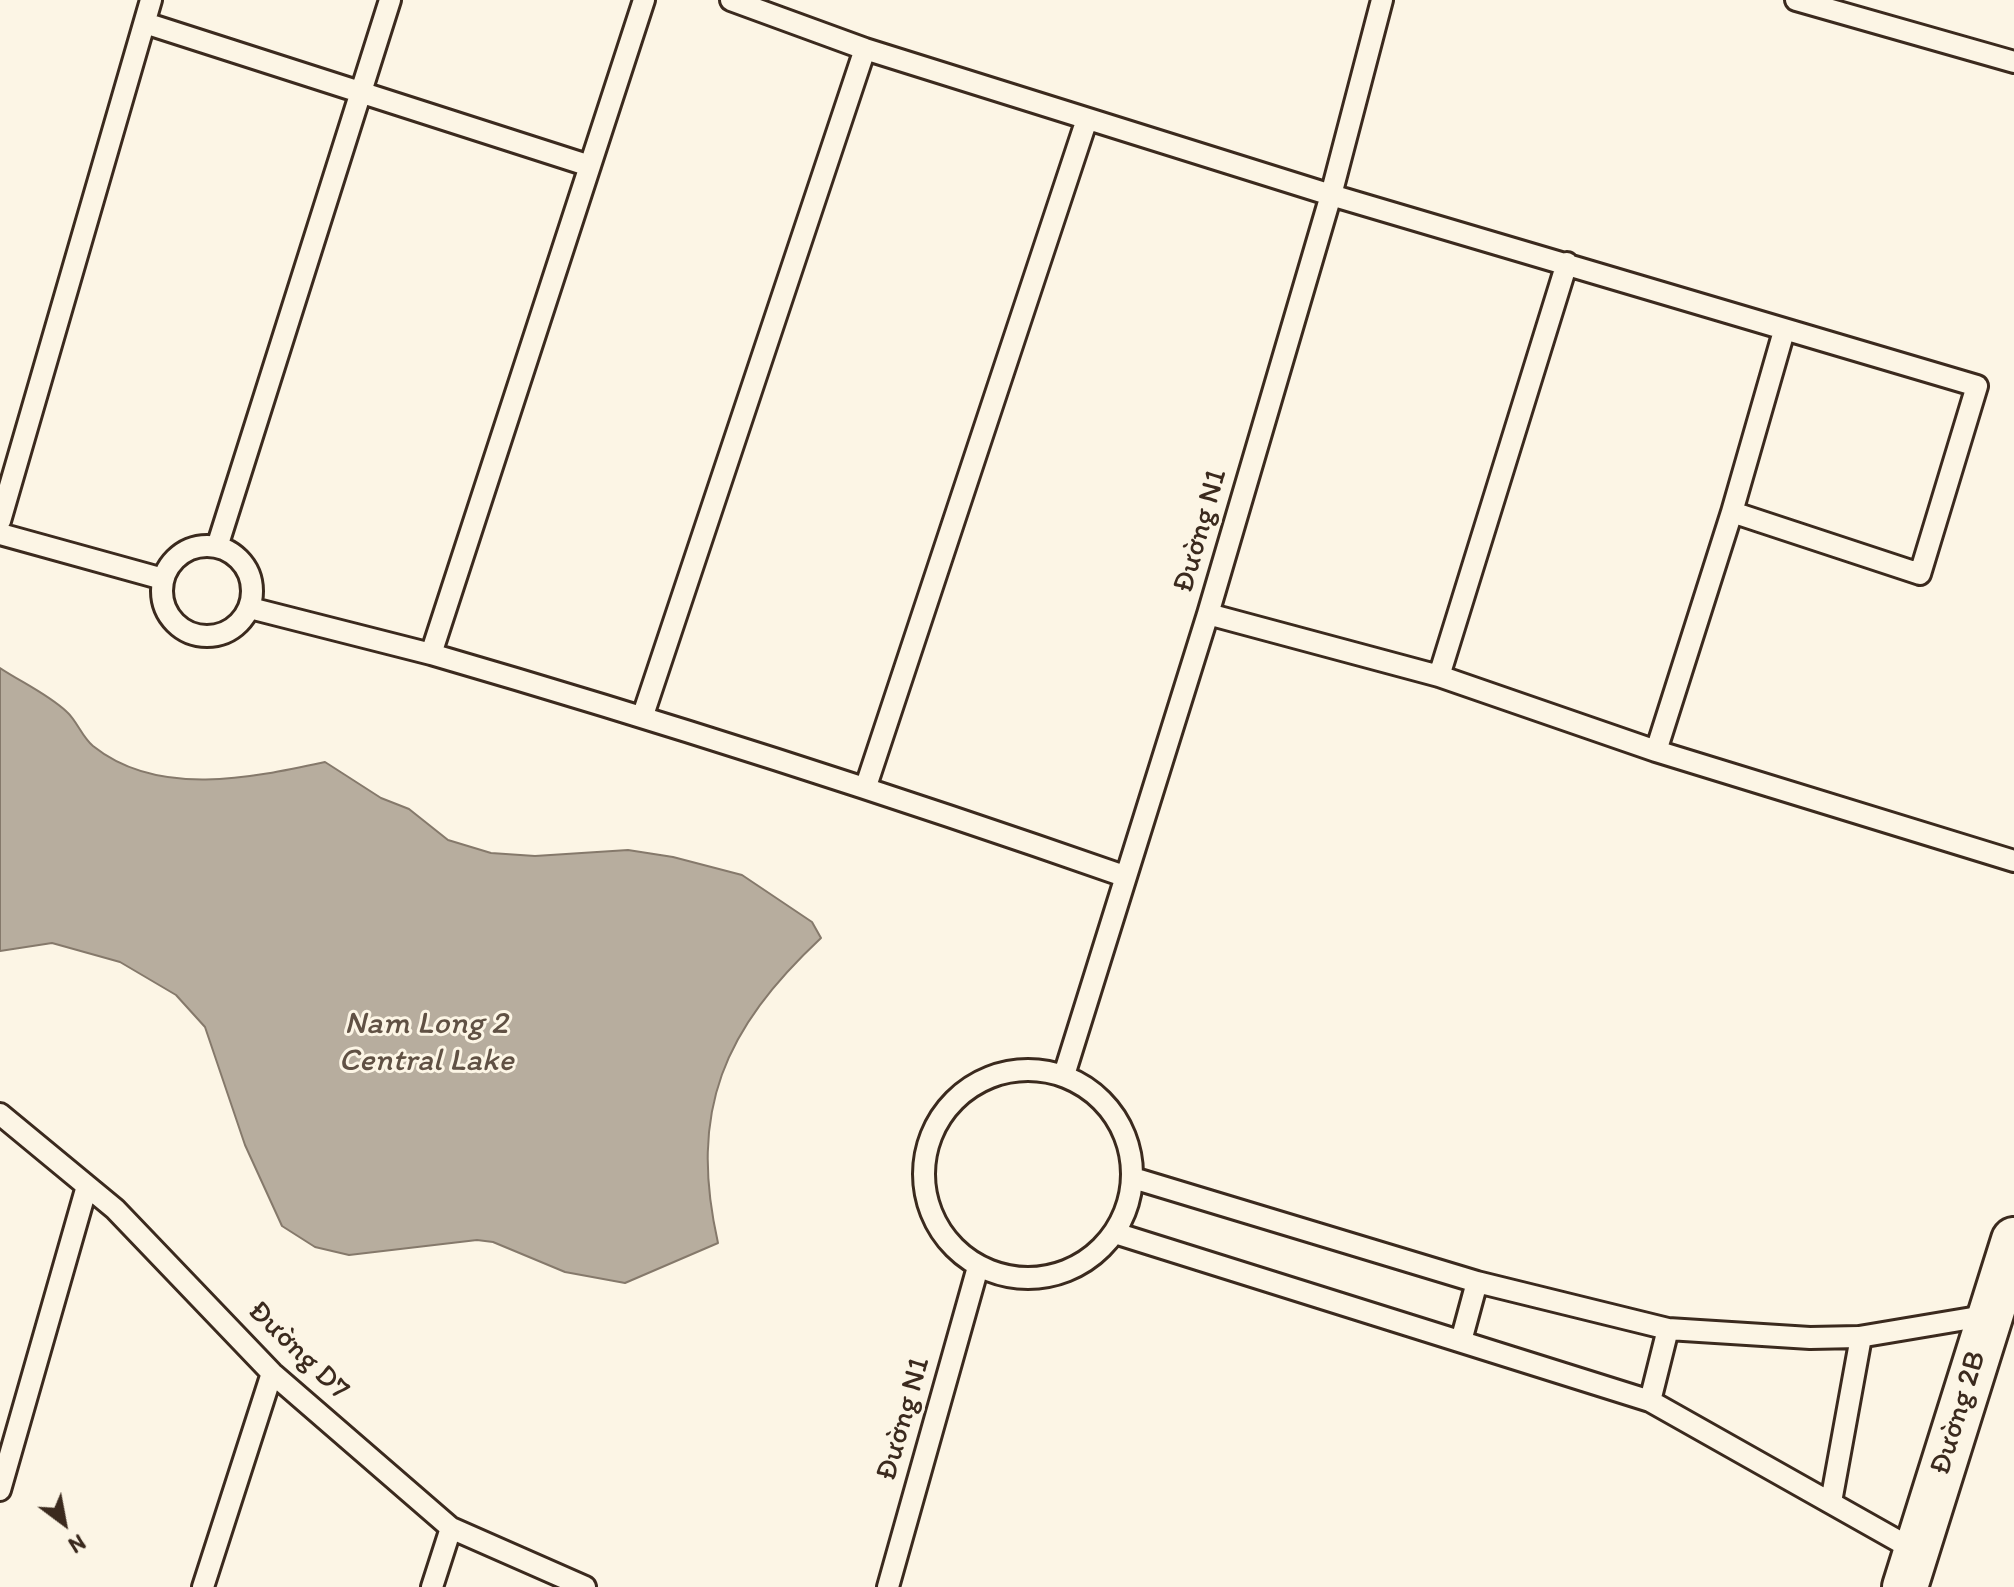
<!DOCTYPE html>
<html>
<head>
<meta charset="utf-8">
<style>
	body { margin:0 }
	#map { position:relative; width:2014px; height:1587px; overflow:hidden; background:#fcf5e5; font-family:Itim,sans-serif }
	canvas { display:block }
	.north { position:absolute; left:24px; top:1483px; width:80px; height:80px; -webkit-text-stroke:6px #fcf5e5; paint-order:stroke; rotate:148deg; font-size:22px; font-weight:700; line-height:32px; text-align:center; color:#3b2a1e }
	.north::after { content:''; display:block; margin:auto; width:28px; height:36px; background:#3b2a1e; clip-path:polygon(50% 0,100% 100%,50% 72%,0 100%) }
</style>
</head>
<body>
<div id="map">
<canvas width="2014" height="1587"></canvas>
<div class="north">N</div>
</div>
<script>
const g = document.querySelector('canvas').getContext('2d');
g.lineJoin = 'round';
function fill(path, color) { g.fillStyle = color; g.fill(path, 'evenodd'); }
function stroke(path, color, width, dash) { g.strokeStyle = color; g.lineWidth = width; g.lineCap = dash ? 'butt' : 'round'; g.setLineDash(dash || []); g.stroke(path); }
function write(font, color, halo, rows, align = 'center') {
  g.font = font + ' Itim,sans-serif'; g.lineWidth = 6; g.setLineDash([]); g.textBaseline = 'middle'; g.strokeStyle = halo; g.fillStyle = color; for (const [text, x, y, turn = 0] of rows) {
    g.save(); g.translate(x, y); g.rotate((+turn || 0) * Math.PI / 180); g.textAlign = isNaN(turn) ? turn : align; if (halo) g.strokeText(text, 0, 0); g.fillText(text, 0, 0); g.restore();
  }
}
const water = new Path2D(`
	M0 668C21 682 48 694 67 712 77 721 82 737 93 746 158 798 251 778 325 762L381 798 409 809 448 840 491 853 535 856 628 850 673 857 742 875 812 922 821 938C724 1029 688 1110 718 1243L625 1283 565 1272 493 1242 477 1240 349 1255 315 1247 282 1226 245 1145 205 1027 176 995 120 962 52 943 0 951Z`);
const service = new Path2D(`
	M644 0 431 654C665 722 895 796 1124 876
	M731 0 865 49 1331 195 1977 386 1920 574 1732 512 1656 751
	M1796 0 2014 62
	M145 23 590 166
	M1732 512 1784 331
	M0 521 151 0
	M0 534 163 579
	M162 591a45 45 0 1 1 90 0a45 45 0 1 1-90 0Z
	M217 547 390 0
	M250 608 431 654
	M1208 614 1439 676 1656 751 2014 861
	M1439 676 1567 263
	M643 715 865 49
	M866 786 1087 119
	M924 1174a104 104 0 1 1 208 0a104 104 0 1 1-208 0Z
	M1064 1075 1208 614 1331 195 1382 0
	M0 1114 115 1209 272 1373 451 1528 585 1587
	M1133 1178 1477 1282 1668 1329 1810 1338 1859 1337 1990 1315
	M1115 1233 1650 1401 1916 1551
	M1461 1341 1477 1282
	M1650 1401 1668 1329
	M0 1490 87 1186
	M1831 1502 1861 1337
	M203 1587 272 1373
	M432 1587 451 1528
	M888 1587 978 1267`);
const tertiary = new Path2D(`
	M1905 1587 2014 1240`);
const streetNames = [
	["Đường N1",1201,531,-74],
	["Đường D7",298,1351,44],
	["Đường 2B",1959,1413,-73],
	["Đường N1",904,1419,-74]
];
const waterNames = [
	["Nam Long 2",426,1025],
	["Central Lake",426,1062]
];
fill(water, '#b7ad9e');
stroke(water, '#85796b', 2);
stroke(service, '#3b2a1e', 26);
stroke(tertiary, '#3b2a1e', 50);
stroke(service, '#fcf5e5', 20);
stroke(tertiary, '#fcf5e5', 44);
write('30px', '#3b2a1e', '#fcf5e5', streetNames);
write('italic 32px', '#605144', '#fcf5e5', waterNames);
</script>
</body>
</html>
